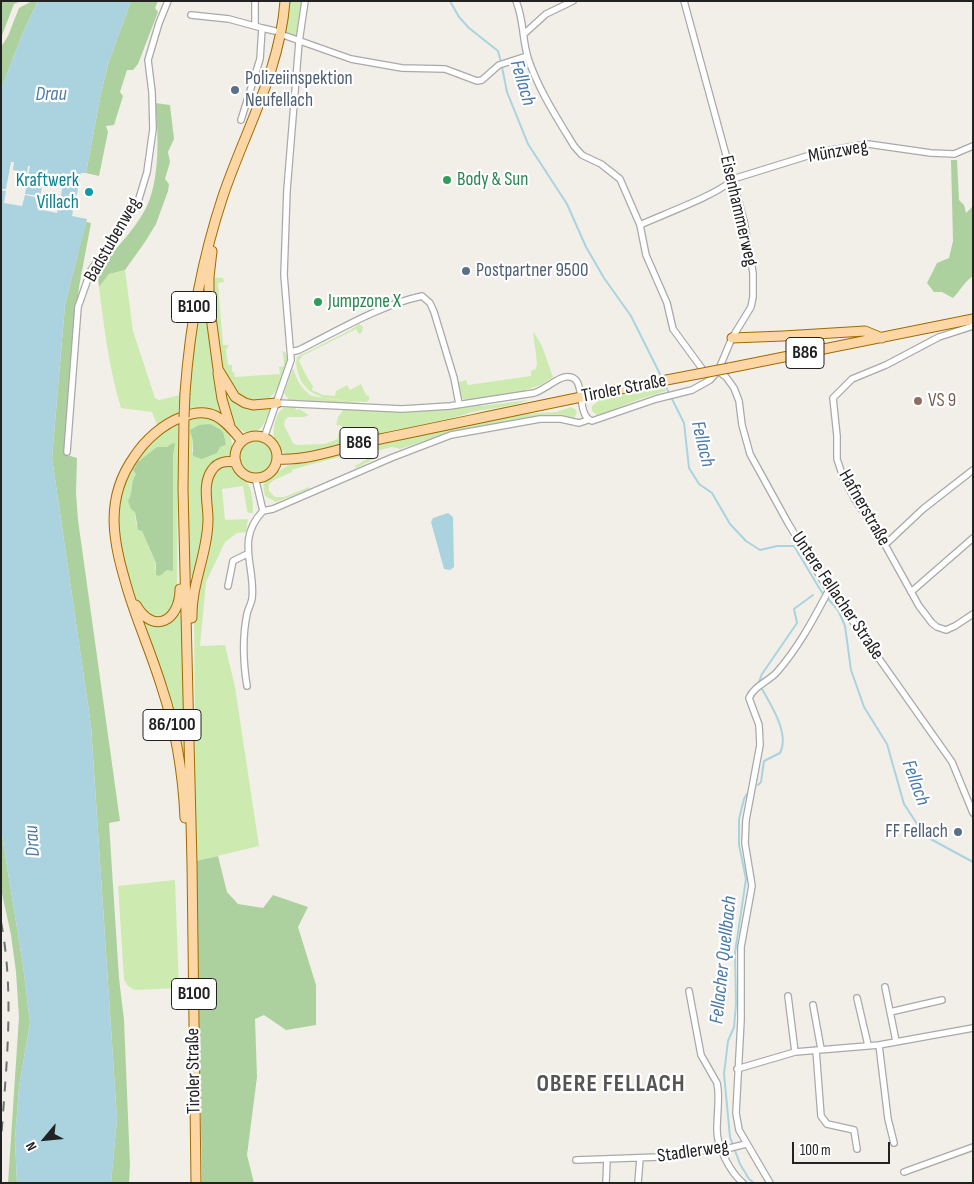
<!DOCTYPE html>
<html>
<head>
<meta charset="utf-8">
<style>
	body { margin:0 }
	#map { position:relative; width:974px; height:1184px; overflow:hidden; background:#f2efe9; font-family:"Sofia Sans Condensed",sans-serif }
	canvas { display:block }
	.frame { position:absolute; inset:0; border:2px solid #222; pointer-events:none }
	.north { position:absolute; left:20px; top:1114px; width:50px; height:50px; -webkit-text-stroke:4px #fff; paint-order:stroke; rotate:242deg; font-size:14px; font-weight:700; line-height:20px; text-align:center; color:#222 }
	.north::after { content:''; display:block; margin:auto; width:18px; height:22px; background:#222; clip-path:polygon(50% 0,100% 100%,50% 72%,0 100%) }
	.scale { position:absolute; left:792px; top:1142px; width:98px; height:22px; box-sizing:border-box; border:2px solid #222; border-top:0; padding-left:6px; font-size:15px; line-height:18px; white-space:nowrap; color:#222; -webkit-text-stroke:4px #fff; paint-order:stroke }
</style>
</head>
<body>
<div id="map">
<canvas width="974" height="1184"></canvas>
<div class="frame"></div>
<div class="north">N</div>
<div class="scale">100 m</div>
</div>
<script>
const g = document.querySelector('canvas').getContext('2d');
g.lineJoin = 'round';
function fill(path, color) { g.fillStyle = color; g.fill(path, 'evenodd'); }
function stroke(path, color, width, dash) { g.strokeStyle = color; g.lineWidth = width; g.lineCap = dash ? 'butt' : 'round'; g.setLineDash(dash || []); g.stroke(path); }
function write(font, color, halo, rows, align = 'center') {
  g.font = font + ' "Sofia Sans Condensed",sans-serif'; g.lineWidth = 4.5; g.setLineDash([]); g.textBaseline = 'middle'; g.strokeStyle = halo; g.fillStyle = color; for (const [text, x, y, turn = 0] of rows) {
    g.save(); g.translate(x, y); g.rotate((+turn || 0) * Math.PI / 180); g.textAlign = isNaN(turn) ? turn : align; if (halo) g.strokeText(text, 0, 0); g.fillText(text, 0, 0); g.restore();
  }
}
const grass = new Path2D(`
	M282 1H304L298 39 280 33Z
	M125 270 133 331 155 398 159 400 180 395 178 414 157 425 152 412 121 408C109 369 104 327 99 287L109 274Z
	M211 277 223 278 224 282 218 283 223 345H229L226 350 228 365H232V372H234L235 377 280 374 279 367 284 366 283 353 281 351 285 352C293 363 277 396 265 401 257 404 248 399 241 398 235 389 228 380 223 371 212 347 212 304 211 277Z
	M203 280 206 281 224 416 206 408 189 410 190 369Z
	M359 324 363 327 362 332 359 334 356 329 302 356 299 361 308 379 313 386 312 390 323 395 335 396 336 391 347 385 350 390 361 384 366 395 369 396V400L366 402C342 400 309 403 299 376 297 370 295 363 297 357L349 331Z
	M533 331 542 346 553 377 541 385 525 390V392L467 400 461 398 457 383 466 380 468 385 531 376V371L536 369 537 363Z
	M293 368C297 380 301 389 312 396L361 403 290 401 284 393Z
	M221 379 233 398 272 405C266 418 263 434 247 433 227 426 225 397 221 379Z
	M664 386 666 391 640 399 600 415H597L592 411V406L601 399Z
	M529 400C511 407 492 408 473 412 456 417 439 422 422 426 397 432 372 436 348 442 330 446 311 458 293 456 286 455 277 449 275 443 272 435 274 416 281 410 284 407 290 407 295 407L296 410 299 409 309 415 304 417H288L285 420 284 425 293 443 296 445 325 444 338 439V434L343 432 341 425H336L338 417 344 409 415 412 479 405 482 406Z
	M571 407 576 410 577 413 574 418 551 415 538 416 453 431 400 449 392 447 372 452V460L356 468 355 466 367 459 365 454 361 455 358 452 301 467 292 470V472L274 480 269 484V491L275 497H284L309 487V489L276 502 265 496 263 485 268 478 287 466 313 460 358 447 524 414 556 412Z
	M205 416C228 424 234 435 232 458L211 467 206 526 194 575 192 576 189 575 187 473 189 418ZM210 424 224 435 226 445 192 452 193 441Z
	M178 424 177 600C172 613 163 622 149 614 146 613 142 611 140 608 134 600 132 589 129 580 108 521 116 454 178 424ZM174 444 167 570 160 576 155 569 156 563 142 531 136 524 135 512 128 501C134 492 133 481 136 474 140 468 167 447 174 444Z
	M240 457a16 16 0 1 1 32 0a16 16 0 1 1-32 0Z
	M228 465C250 477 253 491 253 513H249L247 511 243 486 222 489 225 520 248 519 246 532 237 533 225 542 206 582 200 646 225 645 235 687 259 846 196 861 194 609 208 485 216 468Z
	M178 614 182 616 185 759 184 760 182 759 141 620C155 625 167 628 178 614Z
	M175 880 179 988 135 990C129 987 126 985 124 979L118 886Z`);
const forest = new Path2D(`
	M1 1H21L14 4 1 38Z
	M32 1H38L22 35 1 89V47L8 36 19 8Z
	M131 1H158L155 8 158 12 138 64 133 70H127L120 92 123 96 114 125 106 126 108 132 99 176 86 173 100 98 108 64Z
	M155 103 170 105 174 139 168 152 170 162 165 179 169 184 168 191 156 224 145 242 125 270 109 274 99 287 97 270C113 251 133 232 145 210 160 183 159 133 155 103Z
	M951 160H957L959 200 964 205 966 213 973 206V276C963 283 961 290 953 298L942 292H934L927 283 937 263 949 258 953 241Z
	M86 222 91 223 79 287 64 454 77 458 76 493 78 520 120 821 109 823 119 978 124 1020 130 1165 129 1183H111L117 1119 91 726 52 458 65 305Z
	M210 424C224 432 223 428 226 445L220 447 217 453 202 459 193 456V441L190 430 199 425Z
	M175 443 173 456V571L167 570 160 576 156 575V563L142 531 138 530 135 512 131 509 128 501C134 490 130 483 136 474L133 470 138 462 157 447H167L171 444Z
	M1 829 23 965 30 1023 19 1087 15 1139 17 1183H8L19 1017 16 972 11 935 1 889Z
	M218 856 227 892 238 904 263 908 273 895 308 907 298 927 316 985V1025L286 1030 264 1015 255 1019 257 1077 247 1155 254 1183H202L196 861Z`);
const water = new Path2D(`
	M38 1H131L108 64 100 98 86 173H81L75 204 60 201 65 173H62L61 180 47 177 48 170 46 169 40 196 25 194 30 166H28L27 173 13 170 14 162H11L6 189H1V89L22 35Z
	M1 190 6 191 4 203 22 206 25 195 40 198 38 209 57 213 59 202 74 205 72 216 87 219 65 305 52 458 91 726 117 1119 111 1183H17L15 1139 19 1087 30 1023 23 965 1 829Z
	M448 513 453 517 454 567 450 570 444 569 431 522 433 518Z`);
const stream = new Path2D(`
	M450 1 459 17 469 28 498 51 501 62
	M502 67 507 92 528 144 567 204 586 247 604 278 631 316 662 378
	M664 383 684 423 689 468 699 484 712 493 730 524 746 541 760 550 777 546H794L821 591 838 610 845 626 851 670 864 707 887 744 904 804 925 836 973 862
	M759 682 762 674 797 623 794 609 813 595
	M758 785 761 782 764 761 780 753C790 734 771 705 762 689
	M747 794 744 799 739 819V845L746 879 735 953 736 1004 734 1027 728 1041 724 1074 730 1137 740 1164 749 1179 754 1183`);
const street = new Path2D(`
	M516 1C524 20 522 39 528 58 538 89 557 118 574 146L582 155 601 164 620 179 640 225 646 255 667 303 673 329 706 374
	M191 15 229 19 262 28
	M255 26V1
	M524 34 546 14 573 1
	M286 36 351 59 402 68 445 69 477 81 482 80 499 65 527 56
	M241 120 260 59 262 28 275 31
	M733 179 820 152 868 144 931 153 954 154 973 146
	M640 225C661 215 720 194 733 179
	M973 326 939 337 886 365 852 379 833 398 837 436V459L843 477 854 498 884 543 919 606 932 623 937 627 946 630 955 626 973 614
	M291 352 299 350C337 331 380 305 422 296L430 303 434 312 454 378 459 404
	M718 371 726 377 734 388 739 401 742 425 750 454 788 523 823 581 844 609 952 762 973 813
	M277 403 402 409 450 406 534 393C544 390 557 378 565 377 589 373 574 415 592 421L656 399 692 390 710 380 718 371 732 338 751 307 753 297V273L744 221 684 1
	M264 438 291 360 284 275 287 190 299 42 305 1
	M67 452 78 307 91 270 125 223 138 202 147 172 153 129 152 92 148 60 159 23 168 1
	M255 477 263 511 273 509 391 458 451 435 540 419H561L579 423 588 420
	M884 543 888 542 923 509 973 470
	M228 586 233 561 247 554
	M911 592 973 538
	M247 686C243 661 242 638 247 614 248 609 251 604 252 599 256 567 235 540 263 511
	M885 987 896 1041
	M689 991 701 1055 717 1083 718 1090C719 1103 717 1117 717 1130 717 1147 730 1172 743 1183
	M788 996 795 1052
	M857 998 868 1045
	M813 1005 821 1049
	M890 1012 942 1000
	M879 1045 888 1119 894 1143
	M816 1050 821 1116 827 1124 854 1130 857 1149
	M737 1069 795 1052 879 1045 973 1028
	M576 1160 687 1156 716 1146 722 1150 746 1144
	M904 1172 973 1147
	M606 1183 607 1159
	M638 1183 640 1158
	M770 1183 739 1130 736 1113 741 1020V947L752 886 745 843 746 820 760 745 759 725 749 698C755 685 768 682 777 672 799 647 814 618 829 590`);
const primary = new Path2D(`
	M212 251 209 277V302L218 369 235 397 245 403 253 405 277 403
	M732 338 783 336 865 331 882 338
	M729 368 973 319
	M218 373 222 399 230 426
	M185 393C190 324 201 262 223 196 245 131 280 71 285 1
	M184 417 183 489 192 864 196 1183
	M235 457a21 21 0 1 1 42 0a21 21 0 1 1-42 0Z
	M277 459C312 461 346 446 380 439 472 420 564 400 656 382
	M136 605C154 636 180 620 180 589
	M192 618C191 584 208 553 208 519 208 503 202 484 212 470 218 461 227 461 236 462
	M185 818C183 774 176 730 162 688 152 655 138 624 128 591 114 544 103 501 134 457 145 440 163 424 182 417 213 405 224 420 242 441`);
const rail = new Path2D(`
	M1 922C15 994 6 1068 1 1141`);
const primaryBridge = new Path2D(`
	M656 382 729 368
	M184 417 185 393`);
const markers = [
	[235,90,5,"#5c6f8a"],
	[447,180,5,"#2e9e5b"],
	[89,192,5,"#0f9aa8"],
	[466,271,5,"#5c6f8a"],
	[318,302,5,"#2e9e5b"],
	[918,401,5,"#8d6e63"],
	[958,832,5,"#5c6f8a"]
];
const shields = [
	[194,307,45],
	[805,353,38],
	[359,443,38],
	[172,725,58],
	[194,994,45]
];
const shieldNames = [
	["B100",194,307],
	["B86",805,353],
	["B86",359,443],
	["86/100",172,725],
	["B100",194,994]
];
const serviceNames = [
	["Polizeiinspektion",245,79],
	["Neufellach",245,101],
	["Postpartner 9500",476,271],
	["FF Fellach",948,832,"right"]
];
const streetNames = [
	["Münzweg",838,152,-10],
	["Eisenhammerweg",738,211,77],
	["Badstubenweg",113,240,-60],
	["Tiroler Straße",624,389,-11],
	["Hafnerstraße",864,508,60],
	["Untere Fellacher Straße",837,596,56],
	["Tiroler Straße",194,1071,-91],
	["Stadlerweg",693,1152,-8]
];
const leisureNames = [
	["Body & Sun",457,180],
	["Jumpzone X",328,302]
];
const cultureNames = [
	["Kraftwerk",79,181],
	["Villach",79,203]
];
const educationNames = [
	["VS 9",928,401]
];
const waterNames = [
	["Fellach",522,83,73],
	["Drau",51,95],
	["Fellach",702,444,76],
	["Fellach",915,783,70],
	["Drau",33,841,-94],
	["Fellacher Quellbach",724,960,-84]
];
const districtNames = [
	["OBERE FELLACH",611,1085]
];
fill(grass, '#cdebb0');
fill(forest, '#add19e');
fill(water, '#aad3df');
stroke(stream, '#aad3df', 2);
stroke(street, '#a9a9a9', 8);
stroke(primary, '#a06b00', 11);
stroke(street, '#fff', 5.5);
stroke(primary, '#fcd6a4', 9);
stroke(rail, '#707070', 2, [10, 10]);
stroke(primaryBridge, '#a06b00', 11, []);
stroke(primaryBridge, '#fcd6a4', 9);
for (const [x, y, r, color] of markers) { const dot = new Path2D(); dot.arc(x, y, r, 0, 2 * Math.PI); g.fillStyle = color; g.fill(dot); stroke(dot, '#fff', 2); }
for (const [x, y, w] of shields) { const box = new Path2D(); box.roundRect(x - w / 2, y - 15.5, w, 31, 4); g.fillStyle = '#fff'; g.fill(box); stroke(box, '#222', 1); }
write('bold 18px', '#222', null, shieldNames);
write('19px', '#4e5e75', '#fff', serviceNames, 'left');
write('19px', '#222', '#fff', streetNames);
write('19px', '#27864d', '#fff', leisureNames, 'left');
write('19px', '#0d838f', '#fff', cultureNames, 'right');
write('19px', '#785e54', '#fff', educationNames, 'left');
write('italic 20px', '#4a7aab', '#fff', waterNames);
g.letterSpacing = '1px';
write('bold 24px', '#555', '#fff', districtNames);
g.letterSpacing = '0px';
</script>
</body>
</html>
